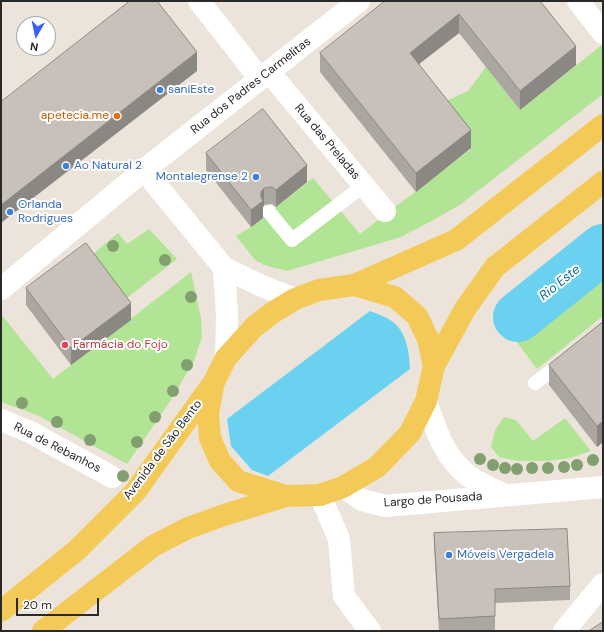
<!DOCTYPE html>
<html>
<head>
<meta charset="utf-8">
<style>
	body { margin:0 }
	#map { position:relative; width:604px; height:632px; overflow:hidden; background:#ece4da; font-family:"DM Sans",sans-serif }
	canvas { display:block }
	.frame { position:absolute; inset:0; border:2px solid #292929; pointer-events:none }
	.north { position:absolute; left:16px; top:16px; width:40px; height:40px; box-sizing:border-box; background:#fff; border:1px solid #a9a9a9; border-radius:50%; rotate:189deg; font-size:11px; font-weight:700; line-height:16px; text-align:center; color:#292929 }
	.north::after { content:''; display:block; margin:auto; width:14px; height:18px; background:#3661fd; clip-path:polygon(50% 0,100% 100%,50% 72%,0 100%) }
	.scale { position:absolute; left:16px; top:598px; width:83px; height:18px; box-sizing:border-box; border:2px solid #292929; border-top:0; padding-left:5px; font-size:12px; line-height:14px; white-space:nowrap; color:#292929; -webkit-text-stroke:3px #fff; paint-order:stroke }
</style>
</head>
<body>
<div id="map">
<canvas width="604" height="632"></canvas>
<div class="frame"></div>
<div class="north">N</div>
<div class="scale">20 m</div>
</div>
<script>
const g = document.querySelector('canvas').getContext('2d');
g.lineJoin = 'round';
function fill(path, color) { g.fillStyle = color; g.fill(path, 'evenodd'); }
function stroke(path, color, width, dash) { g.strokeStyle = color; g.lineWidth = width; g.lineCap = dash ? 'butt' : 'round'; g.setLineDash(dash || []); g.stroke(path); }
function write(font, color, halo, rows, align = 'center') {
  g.font = font + ' "DM Sans",sans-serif'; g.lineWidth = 4; g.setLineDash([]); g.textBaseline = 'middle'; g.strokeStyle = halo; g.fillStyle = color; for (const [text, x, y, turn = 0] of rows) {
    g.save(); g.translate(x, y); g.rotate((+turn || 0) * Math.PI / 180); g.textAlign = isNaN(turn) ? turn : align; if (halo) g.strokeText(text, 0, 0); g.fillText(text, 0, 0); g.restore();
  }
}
const green = new Path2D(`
	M603 44V94L461 204 437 218 401 237 287 271 267 266 255 260 236 236 251 227 313 178 360 234 471 149 437 105 468 91 486 67 520 110Z
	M603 227V316L537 369 498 317Z
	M149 229 177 259 119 304 86 260 118 233 127 244Z
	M191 272 201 318 202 337 194 361 169 403 127 464 37 415 1 402V314L53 379Z
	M504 417 516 420 533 441 565 418 591 451 570 458 548 461H518L499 457 491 447 495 430Z`);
const water = new Path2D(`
	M370 311C378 314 386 317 393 322 407 333 409 353 410 369L268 476 252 470 231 446 227 419Z`);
const river = new Path2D(`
	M518 317 603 249`);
const service = new Path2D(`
	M269 212 292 240 363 186
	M535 383 563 362`);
const minor = new Path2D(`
	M199 1 260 79
	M578 1 603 33
	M269 72 385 211
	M144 170 224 268 262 286 295 299
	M224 268 227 315 226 358
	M1 289 144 170 359 1
	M426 401C436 430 444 458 470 477 480 484 492 489 503 494
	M1 420 30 432 112 477
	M343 487 362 500 385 506 603 487
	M320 495 339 539 344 596 370 631
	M564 631 603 584`);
const primary = new Path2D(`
	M354 285 456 240 603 125
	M434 366 465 309 495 267 603 182
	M213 386 208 414 210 438 220 461 238 481 286 496
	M1 611 77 550 135 492 214 382 226 358 254 327 272 313 295 299 319 290 354 285 395 297 417 316 428 339 434 366 426 401 410 433 377 467 343 487 320 495 286 496 224 515 188 528 153 546 43 631`);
const trees = [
	[113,246],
	[165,260],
	[191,297],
	[187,365],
	[173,391],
	[22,403],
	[155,417],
	[57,422],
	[90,440],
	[137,442],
	[480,459],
	[593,460],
	[493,465],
	[577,465],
	[564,467],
	[505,468],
	[532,468],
	[548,468],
	[517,469],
	[123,476]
];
const wall = new Path2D(`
	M398 1H540L576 65 520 110 459 33 419 64 471 148 416 192 320 72V53Z
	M206 153 307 182 276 207 272 204 264 205 263 207V218L251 227 206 170Z
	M26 288 131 320 71 365 26 305Z
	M603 322V442L597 447 549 385V365Z
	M434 533 570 586V600L495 603V630L478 631H439L434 546Z`);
const shadedWall = new Path2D(`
	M459 14V33L410 71V53Z
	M576 46V65L520 110V91Z
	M197 52V71L1 223V205Z
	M471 130V148L416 192V173Z
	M307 165V182L276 207V190Z
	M264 188V205L263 207V218L251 227V210Z
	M131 303V320L71 365V348Z
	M603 421V442L597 447V426Z`);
const building = new Path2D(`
	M130 1H157L197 52 1 205V102Z
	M385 1H540L576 46 520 91 459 14 410 53 471 130 416 173 320 53Z
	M263 109 307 165 276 190 272 187 264 188 261 192V197L263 201 251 210 206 153Z
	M86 243 131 303 71 348 26 288Z
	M603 322V421L597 426 549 365Z
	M567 529 570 586 495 589V616L439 619 434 533Z
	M603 622V631H589Z`);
const markers = [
	[160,90,4,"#3f7fe0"],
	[117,116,4,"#e8710a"],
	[66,166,4,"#3f7fe0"],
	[256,177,4,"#3f7fe0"],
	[10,212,4,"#3f7fe0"],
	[65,345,4,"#e0444e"],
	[449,555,4,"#3f7fe0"]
];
const streetNames = [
	["Rua dos Padres Carmelitas",251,86,-38],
	["Rua das Preladas",327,142,50],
	["Rua de Rebanhos",57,448,27],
	["Avenida de São Bento",163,450,-53],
	["Largo de Pousada",433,500,-4]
];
const shopNames = [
	["saniEste",168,90],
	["Ao Natural 2",74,166],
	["Montalegrense 2",248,177,"right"],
	["Orlanda",18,205],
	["Rodrigues",18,219],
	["Móveis Vergadela",457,555]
];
const foodNames = [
	["apetecia.me",109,116]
];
const healthNames = [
	["Farmácia do Fojo",73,345]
];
const waterNames = [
	["Rio Este",560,283,-39]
];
fill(green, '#b2e495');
fill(water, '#6bd1f0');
stroke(river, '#6bd1f0', 50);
stroke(service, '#fff', 14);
stroke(minor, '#fff', 22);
stroke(primary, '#f3ca58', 22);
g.fillStyle = '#829f6f';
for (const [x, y] of trees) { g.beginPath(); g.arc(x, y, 6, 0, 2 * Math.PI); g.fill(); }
fill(wall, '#aba6a0');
fill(shadedWall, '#8b8782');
fill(building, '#c7c1ba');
stroke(building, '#8b8782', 1);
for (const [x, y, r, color] of markers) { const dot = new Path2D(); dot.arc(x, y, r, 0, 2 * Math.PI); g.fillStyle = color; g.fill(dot); stroke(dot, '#fff', 1.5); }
write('12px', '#292929', '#fff', streetNames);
write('12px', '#366cbe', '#fff', shopNames, 'left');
write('12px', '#c56008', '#fff', foodNames, 'right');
write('12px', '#be3a42', '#fff', healthNames, 'left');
write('italic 13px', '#0b6e9b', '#fff', waterNames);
</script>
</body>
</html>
